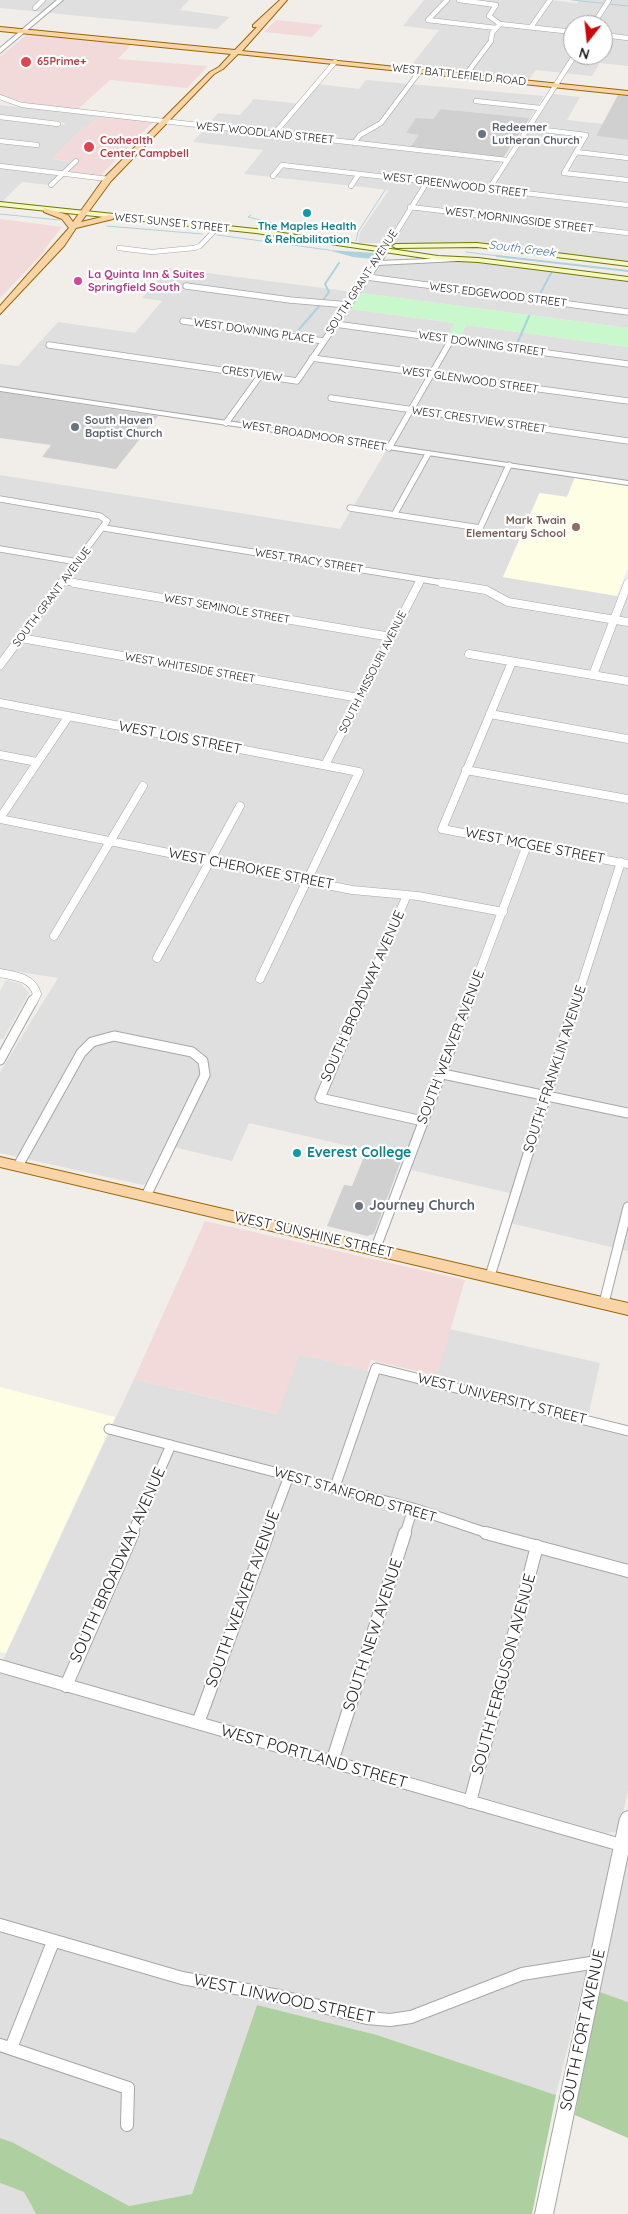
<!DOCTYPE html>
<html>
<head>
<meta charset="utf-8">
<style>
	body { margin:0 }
	#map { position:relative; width:628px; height:2214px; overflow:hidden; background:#f1eee9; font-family:Quicksand,sans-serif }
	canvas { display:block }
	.north { position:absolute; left:563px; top:15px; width:50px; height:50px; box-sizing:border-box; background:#fff; border:1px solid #a7a7a7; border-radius:50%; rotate:196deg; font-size:14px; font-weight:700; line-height:20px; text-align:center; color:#222 }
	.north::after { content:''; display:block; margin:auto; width:18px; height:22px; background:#cc080a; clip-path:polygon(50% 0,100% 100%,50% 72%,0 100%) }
</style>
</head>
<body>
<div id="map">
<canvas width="628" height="2214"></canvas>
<div class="north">N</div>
</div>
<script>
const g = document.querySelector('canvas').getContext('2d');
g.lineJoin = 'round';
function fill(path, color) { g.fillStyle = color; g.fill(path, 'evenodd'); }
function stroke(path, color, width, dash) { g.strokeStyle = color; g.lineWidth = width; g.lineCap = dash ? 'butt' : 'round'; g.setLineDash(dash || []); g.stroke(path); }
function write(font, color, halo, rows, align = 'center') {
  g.font = font + ' Quicksand,sans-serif'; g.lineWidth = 4.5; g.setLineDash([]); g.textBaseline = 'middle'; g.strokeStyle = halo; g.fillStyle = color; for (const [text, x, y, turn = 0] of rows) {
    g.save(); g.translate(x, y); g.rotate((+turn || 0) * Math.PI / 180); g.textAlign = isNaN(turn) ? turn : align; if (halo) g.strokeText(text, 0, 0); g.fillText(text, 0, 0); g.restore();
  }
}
const residential = new Path2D(`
	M0 0H57L43 12 0 8Z
	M63 0H189L180 10 230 17 217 29 49 13Z
	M424 0H548L577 3 579 0H628V66L600 63 592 76 536 70 529 79 410 67 439 30 403 26ZM573 25H603V55H573Z
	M366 80 544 96 530 118 441 109 433 119 406 133 419 135 501 162 494 176 499 177 553 94 580 97 567 120 603 124 596 136 628 140V262L482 244 358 243 360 232 389 190 244 174 263 150 193 142 218 113 240 115 254 99 302 104 318 84 359 89Z
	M0 105 99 116 88 127H84L52 159 72 162 49 185 22 182 3 201H0V119L57 126 66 124 59 121 0 116Z
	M449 261 486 263 628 282V328L361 293 380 264Z
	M168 268 354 292 332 325 458 340 466 325 628 347V482L393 446 435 373 426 375 388 443 384 445 0 388V364L18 366 58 322 135 333 162 301 142 298Z
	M350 309 455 323 447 338 341 322Z
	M387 449 575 477 567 497 539 493 503 577 625 597 628 591V1251L510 1223 518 1195 411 1170 507 910 425 894 358 887 0 817V475L340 529Z
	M0 823 354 893 414 899 495 915V922L405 1159 249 1123 232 1161 165 1145 146 1183 143 1185 0 1153V1072L58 978 0 969Z
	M450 1329 600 1363 586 1426 628 1437V1790L620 1827 617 1832 606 1833 3 1660 134 1379 277 1414 299 1354 433 1387Z
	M0 1673 608 1848 613 1852 614 1858 556 2095 377 2035 257 2005 192 2194 129 2206 12 2142 0 2138Z
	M628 1845V2002L597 1991Z
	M0 2183 24 2192 36 2214H0Z`);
const commercial = new Path2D(`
	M276 20 323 25 312 37 264 32Z
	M27 34 131 45 118 59 208 66 187 88 110 80 78 109 29 104 0 94V57Z
	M99 116 153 122 100 176 68 172 77 162 52 159 84 127H88Z
	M0 219 62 227 44 250H46L0 298Z
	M205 1221 465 1280 437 1376 371 1360 367 1371 299 1354 278 1414 134 1379Z`);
const education = new Path2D(`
	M575 477 628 485V568L617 596 503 577 540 493 567 497Z
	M0 1387 115 1417 6 1653 0 1652Z`);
const religious = new Path2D(`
	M618 95 628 96V140L596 136Z
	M441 109 530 118 503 158 410 148 419 135 406 133 416 118 433 119Z
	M0 392 158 416 116 469 42 457 51 445 0 438Z
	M366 1152 401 1161 374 1234 367 1236 327 1226 344 1185 352 1186Z`);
const forest = new Path2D(`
	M597 1991 628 2002V2138L575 2115Z
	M257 2005 377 2035 556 2095 532 2214H36L24 2192 0 2183V2138L12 2142 129 2206 192 2194Z`);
const park = new Path2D(`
	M361 293 628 328V347L466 325 458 340 447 338 455 323 350 309Z`);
const parking = new Path2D(`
	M6 980 21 984 29 993 3 1039H0V991Z`);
const water = new Path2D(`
	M328 250 375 253 372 259 353 257Z`);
const streamFar1 = new Path2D(`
	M572 0 628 6
	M0 214 59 220
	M251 215 248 217 298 229
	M107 226 202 234
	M217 235 329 250
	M356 241 358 232 385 190
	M466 252 508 257`);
const stream = new Path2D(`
	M497 256 628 271
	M541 292 551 273
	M324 299 329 292 325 284 339 263
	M296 333 320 305
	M516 346 529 316`);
const minorFar4 = new Path2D(`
	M447 0 428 20 496 28
	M459 0 496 5 489 16 500 24 573 32
	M35 8 43 0
	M593 25 609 0
	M531 27 550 0
	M603 35 628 38
	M465 76 491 41 492 33 499 25
	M0 97 22 105 507 160
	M476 101 540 108
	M0 117 58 124
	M527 128 586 135 564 173 628 180
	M274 134 335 62
	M0 141 37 145
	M354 143 360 135 381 123 420 71
	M576 152 628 158
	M0 166 108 179
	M273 176 282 165 628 205
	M51 185 76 161
	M351 186 359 174
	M489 189 575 55
	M410 207 628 233
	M119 248 152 252 194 248 200 246 218 227
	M381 257 427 182`);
const minorFar3 = new Path2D(`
	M367 277 628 312
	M186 286 290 300 349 305
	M183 321 324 341
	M335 324 628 364
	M49 345 297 381 382 256
	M312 358 628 401
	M331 398 628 441
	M226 423 260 376
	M389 448 451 340
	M0 499 100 516 107 521 60 584
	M350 508 480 528 509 465
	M394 515 428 454
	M104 528 450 584
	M0 549 78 562
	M63 581 81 584
	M418 584 420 580`);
const minorFar2 = new Path2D(`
	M74 583 391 637
	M442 583 486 590 508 602 628 622
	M21 638 359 698
	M469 654 628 681
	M512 662 442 829 628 864
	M0 665 61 583
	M593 675 628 583
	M0 703 359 772 260 979
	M490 714 628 739
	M0 755 37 762
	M325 765 419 583
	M466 770 628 799
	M0 818 68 717
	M0 819 352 890 418 896 503 912
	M54 936 143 786
	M157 958 240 806
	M0 973C15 976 32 977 37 994L33 1002
	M361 1002 407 895
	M468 1002 527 845
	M576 1002 621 862`);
const minorFar1 = new Path2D(`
	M361 1000 320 1098 423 1121
	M0 1060 33 1000
	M443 1074 628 1113
	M18 1166 81 1053 92 1042 114 1036 192 1052 203 1061 205 1075 146 1196
	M375 1250 469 1000
	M490 1276 576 1000
	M604 1303 628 1207
	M109 1429 413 1508 490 1534
	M335 1487 376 1368 628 1431
	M132 1534 171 1445
	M267 1534 289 1476
	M405 1534 413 1508`);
const minor = new Path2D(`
	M486 1533 628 1571
	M0 1666 628 1847
	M66 1686 133 1533
	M198 1723 268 1533
	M332 1762 405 1533
	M470 1802 537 1546
	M0 1925 182 1978 279 1996 367 2018 390 2020 411 2017 522 1974 597 1962
	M0 2045 128 2088 127 2125
	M11 2048 53 1942`);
const tertiary = new Path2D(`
	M57 0H63L0 53V48Z
	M456 258 459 260 458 261 377 265 374 263 377 261Z
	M0 387 628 481V485L0 391Z
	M628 1811V1854L553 2214H535L620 1818 623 1813Z`);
const secondary = new Path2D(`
	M0 202 256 229 438 256 478 258 628 277V281L478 262 438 260 256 233 0 206Z
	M477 243 628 262V266L477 247 396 248 392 246 396 244Z`);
const primary = new Path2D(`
	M280 0H287L242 51 628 91V95L238 54 223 69 214 74 111 181 81 222 110 215 114 217 113 219 76 228 64 246 0 314V306L69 228 62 219 44 212V208L68 215 73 222 105 177 210 72 219 67 231 54 0 31V27L235 50 257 27H253V25Z
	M0 1157 628 1303V1315L0 1167Z`);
const markers = [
	[26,62,6,"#e0444e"],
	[482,134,5,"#6b7280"],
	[89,147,6,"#e0444e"],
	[307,213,5,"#0f9aa8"],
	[78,281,5,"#d1479c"],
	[75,427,5,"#6b7280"],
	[576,527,5,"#8d6e63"],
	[297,1153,5,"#0f9aa8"],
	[359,1206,5,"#6b7280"]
];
const farHealthnames = [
	["65Prime+",37,62],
	["Coxhealth",100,141],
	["Center Campbell",100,154]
];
const farStreetnames = [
	["WEST BATTLEFIELD ROAD",459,75,6],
	["WEST WOODLAND STREET",265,133,6],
	["WEST GREENWOOD STREET",455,185,7],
	["WEST MORNINGSIDE STREET",519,220,7],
	["WEST SUNSET STREET",172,223,6],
	["SOUTH GRANT AVENUE",362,282,-57],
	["WEST EDGEWOOD STREET",498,295,7],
	["WEST DOWNING PLACE",254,331,8],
	["WEST DOWNING STREET",482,344,8],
	["CRESTVIEW",252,374,8],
	["WEST GLENWOOD STREET",470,380,8],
	["WEST CRESTVIEW STREET",479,420,8],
	["WEST BROADMOOR STREET",314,436,9],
	["WEST TRACY STREET",309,561,9],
	["SOUTH GRANT AVENUE",52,597,-53],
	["WEST SEMINOLE STREET",227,609,10],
	["WEST WHITESIDE STREET",190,668,10],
	["SOUTH MISSOURI AVENUE",373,672,-63]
];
const farWorshipnames = [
	["Redeemer",492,128],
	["Lutheran Church",492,141],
	["South Haven",85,421],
	["Baptist Church",85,434]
];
const farCulturenames = [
	["The Maples Health",307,227],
	["& Rehabilitation",307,240]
];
const farHotelnames = [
	["La Quinta Inn & Suites",88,275],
	["Springfield South",88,288]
];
const farEducationnames = [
	["Mark Twain",566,521],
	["Elementary School",566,534]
];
const farWaternames = [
	["South Creek",522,249,7]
];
const streetNames = [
	["WEST LOIS STREET",180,738,11],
	["WEST MCGEE STREET",535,846,11],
	["WEST CHEROKEE STREET",251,869,11],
	["SOUTH BROADWAY AVENUE",363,996,-66],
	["SOUTH WEAVER AVENUE",451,1047,-69],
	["SOUTH FRANKLIN AVENUE",555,1069,-72],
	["WEST SUNSHINE STREET",314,1235,13],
	["WEST UNIVERSITY STREET",502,1399,14],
	["WEST STANFORD STREET",355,1495,16]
];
const cultureNames = [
	["Everest College",307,1153]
];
const worshipNames = [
	["Journey Church",369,1206]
];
const nearStreetnames = [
	["SOUTH BROADWAY AVENUE",118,1565,-66],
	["SOUTH WEAVER AVENUE",243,1599,-70],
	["SOUTH NEW AVENUE",373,1635,-72],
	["SOUTH FERGUSON AVENUE",504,1674,-75],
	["WEST PORTLAND STREET",314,1757,16],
	["WEST LINWOOD STREET",284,1999,12],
	["SOUTH FORT AVENUE",583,2030,-78]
];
fill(residential, '#e0dfdf');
fill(commercial, '#f1dad9');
fill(education, '#fefee5');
fill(religious, '#d0d0d0');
fill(forest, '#aecf9f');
fill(park, '#c9f8cc');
fill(parking, '#e2e2e2');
fill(water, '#abd2dd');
stroke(streamFar1, '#abd2dd', 1);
stroke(stream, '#abd2dd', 2);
stroke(minorFar4, '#a6a6a6', 5.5);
stroke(minorFar3, '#a6a6a6', 7);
stroke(minorFar2, '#a6a6a6', 9);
stroke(minorFar1, '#a6a6a6', 11);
stroke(minor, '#a6a6a6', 14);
stroke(tertiary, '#a6a6a6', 2);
stroke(secondary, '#6e7809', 2);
stroke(primary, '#996606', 2);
stroke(minorFar4, '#fff', 4.5);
stroke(minorFar3, '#fff', 5.5);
stroke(minorFar2, '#fff', 8);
stroke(minorFar1, '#fff', 9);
stroke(minor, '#fff', 12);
fill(tertiary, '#fff');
fill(secondary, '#f6f8c0');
fill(primary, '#f9d4a6');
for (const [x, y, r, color] of markers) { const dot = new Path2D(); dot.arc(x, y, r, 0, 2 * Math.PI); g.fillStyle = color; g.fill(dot); stroke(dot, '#fff', 2); }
write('bold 11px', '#be3a42', '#fff', farHealthnames, 'left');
write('11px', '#222', '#fff', farStreetnames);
write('bold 11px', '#5b616d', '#fff', farWorshipnames, 'left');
write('bold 11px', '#0d838f', '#fff', farCulturenames);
write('bold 11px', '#b23c85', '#fff', farHotelnames, 'left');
write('bold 11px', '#785e54', '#fff', farEducationnames, 'right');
write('italic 12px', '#4a769f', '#fff', farWaternames);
write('14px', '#222', '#fff', streetNames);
write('bold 14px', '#0d838f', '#fff', cultureNames, 'left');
write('bold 14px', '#5b616d', '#fff', worshipNames, 'left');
write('16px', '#222', '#fff', nearStreetnames);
</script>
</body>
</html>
